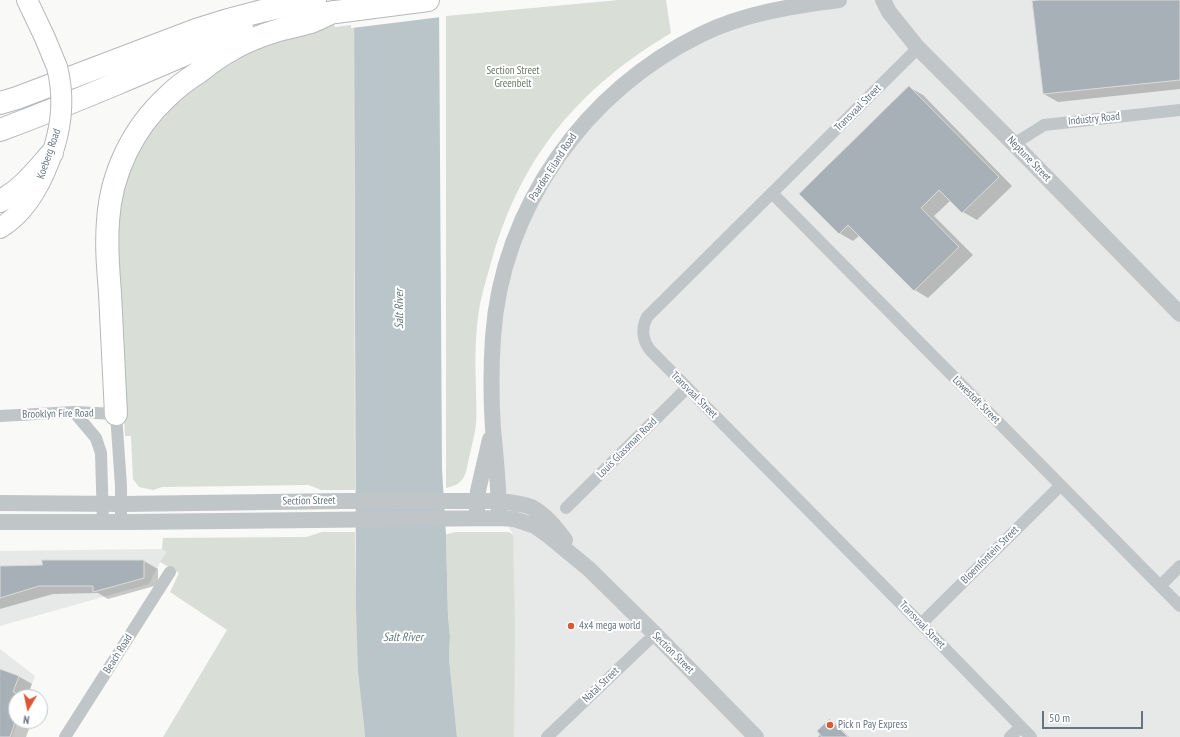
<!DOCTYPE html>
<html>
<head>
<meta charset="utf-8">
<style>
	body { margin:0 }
	#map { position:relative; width:1180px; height:737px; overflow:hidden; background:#f9f9f7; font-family:"PT Sans Narrow",sans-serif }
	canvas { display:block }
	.north { position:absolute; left:8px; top:689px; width:40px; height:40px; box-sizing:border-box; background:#fff; border:1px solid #c1c8cc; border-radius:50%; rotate:189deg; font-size:11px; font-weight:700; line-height:16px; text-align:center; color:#657580 }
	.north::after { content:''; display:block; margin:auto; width:14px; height:18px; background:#db5834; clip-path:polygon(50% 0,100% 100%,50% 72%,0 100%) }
	.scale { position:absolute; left:1042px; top:711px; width:101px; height:18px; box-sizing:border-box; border:2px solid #657580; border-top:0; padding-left:5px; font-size:12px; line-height:14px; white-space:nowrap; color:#657580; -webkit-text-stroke:3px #fff; paint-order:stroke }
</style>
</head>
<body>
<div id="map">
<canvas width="1180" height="737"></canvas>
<div class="north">N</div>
<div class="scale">50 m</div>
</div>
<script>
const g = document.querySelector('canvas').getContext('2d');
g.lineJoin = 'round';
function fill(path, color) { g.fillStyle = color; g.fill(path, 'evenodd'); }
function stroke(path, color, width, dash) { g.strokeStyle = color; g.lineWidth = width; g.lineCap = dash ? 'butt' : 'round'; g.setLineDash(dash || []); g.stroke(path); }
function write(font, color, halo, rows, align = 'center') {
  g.font = font + ' "PT Sans Narrow",sans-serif'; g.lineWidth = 4; g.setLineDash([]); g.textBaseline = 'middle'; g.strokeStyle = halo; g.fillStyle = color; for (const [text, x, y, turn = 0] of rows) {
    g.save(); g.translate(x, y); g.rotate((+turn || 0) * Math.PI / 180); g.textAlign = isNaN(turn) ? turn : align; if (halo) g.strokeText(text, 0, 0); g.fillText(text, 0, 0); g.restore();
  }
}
const built = new Path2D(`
	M845 0H1180V737H514L513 535 491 494 493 354 522 222 597 110 703 35Z
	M162 549 166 551 149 584 0 626V551Z
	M0 649 35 676 27 697H16V721H18L12 737H0Z`);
const green = new Path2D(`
	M619 0H666L671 33C579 88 522 155 492 259 488 274 483 289 480 304 475 332 475 360 476 388 476 400 477 413 476 424 475 434 472 444 470 454 468 461 467 471 464 477 459 485 454 486 446 488V16Z
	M334 24 335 27 351 25V28H354L355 490H321L309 485 162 487 153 490 139 487 133 479 131 436H125L116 259 117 224 127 173 155 119 221 61 314 26Z
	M322 532H355C356 601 357 669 365 737H163L227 630 170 592 179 573 160 562 166 552 162 549 163 538 306 537Z
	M456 532H509L513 535 515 625 514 737H457L449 658 450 637 448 616 446 535 447 534Z`);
const water = new Path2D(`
	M354 0H439L442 469 446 535 448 616 450 637 449 658 457 737H365L358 670 356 609Z`);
const pier = new Path2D(`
	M352 0H441V17L352 28Z`);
const shadow = new Path2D(`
	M1048 0H1180V89L1058 102 1044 94Z
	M909 87 923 95 1012 186 977 220 963 212 951 200 934 216 973 255 928 298 915 290 860 235 853 241 839 233Z
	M144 561 158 569V585L108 599 98 593 53 594 0 609V567L43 566Z
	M0 670 18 676 32 684 27 697H16V721H32L26 737H0Z
	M830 720 836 724 849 737H818Z`);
const building = new Path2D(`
	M1039 0H1180V80L1043 94 1032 1Z
	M909 86 999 177 962 213 939 190 921 208 959 247 914 291 848 225 839 234 799 194Z
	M42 560H144V578L93 592V586H39L0 598V566L42 565Z
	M0 669 19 676 13 692 16 693V719L10 737H0Z
	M830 719 848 737H822L817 731Z`);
const minor = new Path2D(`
	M918 48 647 317C641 329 642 339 650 350L921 624 1031 737
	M1014 144 1044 125 1180 110
	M772 193 1180 606
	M74 412 96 438 101 453 103 522
	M0 416 74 412 116 414 121 486V522
	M566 508 687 388
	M1160 586 1180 566
	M921 624 1060 486
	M65 737 170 572
	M547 737 655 634
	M1010 737 1021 727`);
const tertiary = new Path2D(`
	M883 0 889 12 918 48 1014 144 1180 314
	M0 503 122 504 342 501H499C510 502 521 503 531 507 545 514 556 528 565 540
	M477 510 478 491 490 439
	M499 518C499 488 496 459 493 429 491 399 491 367 493 337 502 207 586 90 702 34 745 13 793 6 839 0
	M0 522H130L499 518 514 519 535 526 549 536 589 569 655 634 756 737`);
const primary = new Path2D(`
	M27 0 45 38 57 67
	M0 228C25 213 40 186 50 159`);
const motorway = new Path2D(`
	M320 14 428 0
	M0 103 17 98 196 30C235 17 275 7 315 0
	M0 130C78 101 154 68 230 35L243 31
	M0 201C22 190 36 171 52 153
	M116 414C114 374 112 334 110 293 108 268 106 246 108 221 111 173 133 128 168 96 177 87 188 79 199 72 209 64 218 57 229 51 244 42 262 35 279 30 289 27 301 25 311 22 319 19 326 15 333 12`);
const primaryBridge = new Path2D(`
	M54 148C62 122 64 94 57 67`);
const markers = [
	[571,626,4,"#db5834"],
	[830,725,4,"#db5834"]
];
const parkNames = [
	["Section Street",513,71],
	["Greenbelt",513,84]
];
const streetNames = [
	["Transvaal Street",858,108,-45],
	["Industry Road",1094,119,-6],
	["Koeberg Road",49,154,-71],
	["Neptune Street",1029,159,46],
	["Paarden Eiland Road",553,167,-57],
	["Transvaal Street",694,395,45],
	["Lowestoft Street",976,400,45],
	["Brooklyn Fire Road",58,414,-1],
	["Louis Glassman Road",627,448,-45],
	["Section Street",309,501,-1],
	["Bloemfontein Street",990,555,-45],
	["Transvaal Street",922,625,46],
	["Section Street",673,653,45],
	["Beach Road",118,654,-58],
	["Natal Street",601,685,-44]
];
const poiNames = [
	["4x4 mega world",579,626],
	["Pick n Pay Express",838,725]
];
const waterNames = [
	["Salt River",400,309,-90],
	["Salt River",403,638]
];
fill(built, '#e7e8e8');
fill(green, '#d9ded6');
fill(water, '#bac5c9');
fill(pier, '#f9f9f7');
fill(shadow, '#0003');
fill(building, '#a7b0b6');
stroke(building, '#dbdbd9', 1);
stroke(primary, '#b4b9bd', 22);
stroke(motorway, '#b4b8bb', 24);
stroke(minor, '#c0c5c8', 12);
stroke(tertiary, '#c0c5c8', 16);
stroke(primary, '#fff', 20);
stroke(motorway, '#fff', 22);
stroke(primaryBridge, '#b4b9bd', 22, []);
stroke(primaryBridge, '#fff', 20);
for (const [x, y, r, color] of markers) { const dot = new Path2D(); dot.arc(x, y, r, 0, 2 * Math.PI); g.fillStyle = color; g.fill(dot); stroke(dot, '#fff', 1.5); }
write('11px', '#687864', '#fff', parkNames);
write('11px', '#657580', '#fff', streetNames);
write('11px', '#657580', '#fff', poiNames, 'left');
write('italic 12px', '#657a81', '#fff', waterNames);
</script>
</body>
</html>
